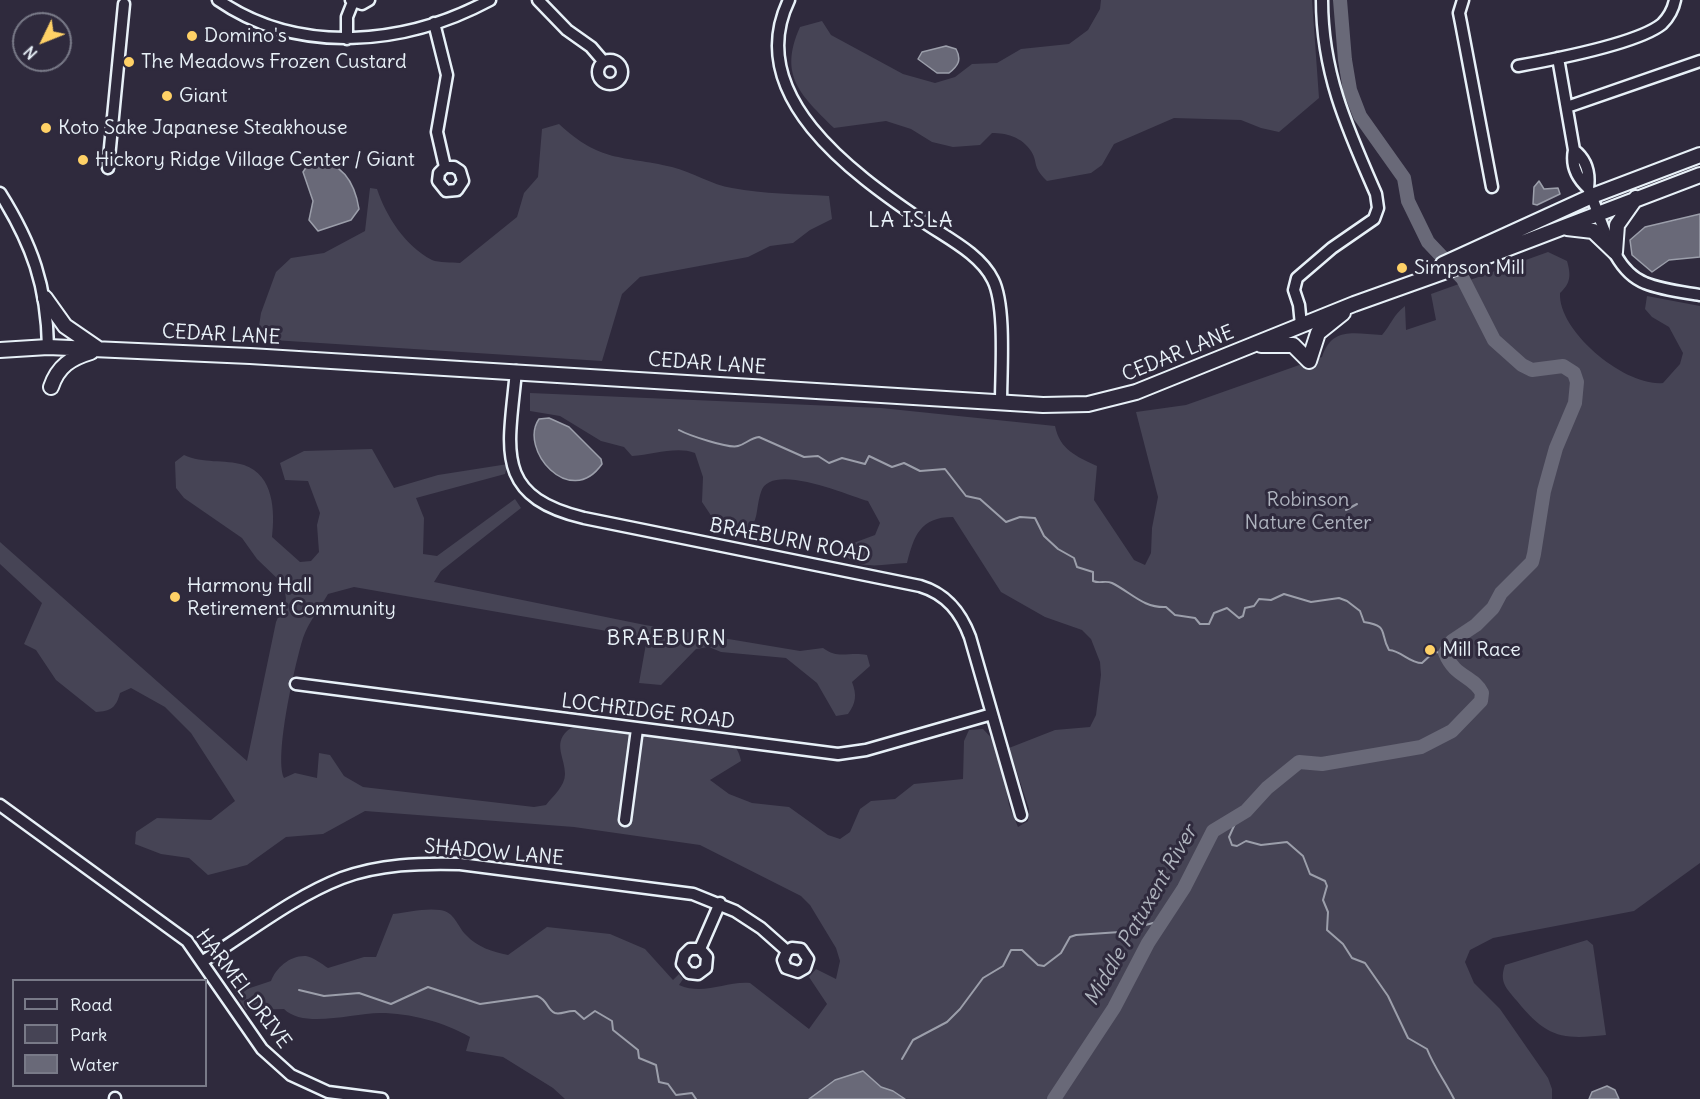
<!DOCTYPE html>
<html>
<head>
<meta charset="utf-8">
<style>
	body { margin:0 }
	#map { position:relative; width:1700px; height:1099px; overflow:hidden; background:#2f2a3d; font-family:Delius,sans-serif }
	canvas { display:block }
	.legend { position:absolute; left:12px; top:979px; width:195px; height:108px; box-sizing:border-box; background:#2f2a3d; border:2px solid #797a88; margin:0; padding:8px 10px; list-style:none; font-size:18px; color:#e8f1f8 }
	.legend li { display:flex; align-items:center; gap:12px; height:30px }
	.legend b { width:30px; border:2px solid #797a88 }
	.north { position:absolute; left:12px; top:12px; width:60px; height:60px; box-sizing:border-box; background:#2f2a3d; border:2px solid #797a88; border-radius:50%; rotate:227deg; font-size:16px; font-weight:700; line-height:24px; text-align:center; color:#e8f1f8 }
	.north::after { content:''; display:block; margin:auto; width:21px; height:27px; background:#ffd166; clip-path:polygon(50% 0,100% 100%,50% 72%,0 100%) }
</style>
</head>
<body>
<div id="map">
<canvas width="1700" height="1099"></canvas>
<ul class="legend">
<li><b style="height:8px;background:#2f2a3d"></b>Road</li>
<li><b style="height:16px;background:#464455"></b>Park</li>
<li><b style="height:16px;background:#696978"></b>Water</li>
</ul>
<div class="north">N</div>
</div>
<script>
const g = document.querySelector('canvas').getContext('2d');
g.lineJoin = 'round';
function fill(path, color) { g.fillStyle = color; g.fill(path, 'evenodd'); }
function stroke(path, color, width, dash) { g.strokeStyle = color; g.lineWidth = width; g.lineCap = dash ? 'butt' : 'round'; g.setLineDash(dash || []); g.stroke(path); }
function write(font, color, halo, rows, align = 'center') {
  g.font = font + ' Delius,sans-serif'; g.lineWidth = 6; g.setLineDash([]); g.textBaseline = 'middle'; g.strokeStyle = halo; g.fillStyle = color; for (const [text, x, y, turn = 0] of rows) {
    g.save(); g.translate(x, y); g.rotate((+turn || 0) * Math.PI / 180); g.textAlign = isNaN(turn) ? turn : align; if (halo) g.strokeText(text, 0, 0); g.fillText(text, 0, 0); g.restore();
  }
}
const green = new Path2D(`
	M1101 0H1312L1319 98 1279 132 1261 128 1241 120 1174 118 1114 144 1102 165 1091 173 1047 181C1031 165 1039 164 1031 151 1022 137 1006 133 992 133L980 145 953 147 932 142 911 129 886 121 834 128C801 95 778 76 800 27L822 21 831 35 903 74 935 83 955 77 972 64 997 63 1021 49 1069 44 1088 30 1100 9Z
	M559 124C601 163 621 155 672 167 692 172 712 185 732 188 764 194 797 194 829 196L832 219 810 230 793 243 770 246 748 257 640 277 622 294 602 361 257 339 261 313 276 272 291 258 324 253 365 231 370 188 377 189C386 216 405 246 432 260 439 263 452 262 460 263L517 217 524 193 538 177 542 129Z
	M1548 252 1567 261C1571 275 1571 283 1560 293 1558 332 1626 387 1663 383L1680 364 1683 353 1669 327 1652 317 1645 309 1647 296 1700 306V863L1634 911 1493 938 1470 950 1465 962 1474 983 1500 1009 1548 1078 1552 1089V1099H565L553 1088 503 1057 466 1051 470 1037C444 1022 410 1013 380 1013 353 1013 304 1029 284 1009L246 1010 235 993 271 981C276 968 290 955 306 956 313 957 322 964 328 968L364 957H376L393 914C408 912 425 908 440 910 455 912 457 926 466 935 477 947 493 952 508 955L547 927 610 934 645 949 673 980 679 974 683 979 679 985C704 996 725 981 750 983L809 1029 827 1004 809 977 816 969 836 979 840 961 836 948 810 905 801 896 700 845 574 827 365 811 323 834 286 837 247 865 208 875 189 858 161 854 135 844 136 832 157 818 211 820 235 801 191 733 165 707 131 688 120 693C116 708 111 711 96 712L56 680 36 650 24 644 42 603 0 564V542L247 761 276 622 286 599 284 585 257 559 242 538 184 498 176 488 175 462 184 455C203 464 224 459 244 465 274 475 275 512 272 537L300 562 311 561 319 552 317 525 320 513 308 481 285 480 280 463 304 451 372 449 394 488 438 475 508 464 505 474 416 498 424 518 423 554 437 556 515 499 521 508 441 571 434 582 645 625 800 651 823 648C839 660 849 651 867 655L870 666 852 682C857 695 856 703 848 714L836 716 817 683 786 658 721 652 709 647 696 649 661 685 639 683 647 638 354 587 328 594C320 608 308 623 303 638 295 664 274 756 284 778L295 773 317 778 319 753 330 755 344 776 363 787 534 807 546 805C553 796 565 786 565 774 565 758 553 744 567 731 581 718 617 731 634 732 665 736 700 715 727 739 735 746 739 750 741 761L710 780 729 794 752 803 789 807 828 835 840 839 850 832 860 809 871 801 895 799 914 784 963 779 964 741 969 730 983 729 999 746 1009 805 1018 827 1028 821 1029 809 1009 748 1055 730 1090 727 1096 715 1101 675 1100 662 1091 639 1082 630 1045 617 1001 592 953 517C920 517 914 536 907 563 882 564 854 573 840 548L875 535 880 523 868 501C847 495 770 461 761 492 755 510 760 521 745 534L722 532 702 502 703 477 695 453C676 446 653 455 632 456L624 447 601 441 560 416 530 411V393L881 408 1055 426C1060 450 1076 456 1097 466L1094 500 1134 560 1145 565 1151 553 1152 528 1158 497 1136 412 1186 405 1322 357C1332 326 1355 334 1382 335 1391 325 1393 315 1405 306L1406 330 1436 320 1431 294Z
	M1587 940 1593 945 1606 1035C1561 1040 1546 1037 1517 1001 1506 988 1499 982 1505 965Z`);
const water = new Path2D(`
	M946 46 956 49C962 60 958 66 949 73H937L918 59 922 52Z
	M316 160C343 163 355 184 359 209L351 220 318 231 309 220 313 201 303 172 309 163Z
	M1539 181 1544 189 1558 188 1560 194 1537 205 1533 204 1534 187Z
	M1700 214V257L1669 260 1652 272 1632 255 1630 240 1645 227Z
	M549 418 569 427 601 459 602 464C570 510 518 449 539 419Z
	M863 1071 881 1087 893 1091 905 1099H809L835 1080Z
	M1607 1086 1615 1090 1619 1099H1589L1592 1092Z`);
const stream = new Path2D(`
	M679 430C688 435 729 449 738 446 746 444 750 438 759 437L804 457 818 456 829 463 842 458 865 464 869 456 892 467 904 463 920 471 945 469 966 496 980 499 1006 522 1020 517 1035 518 1044 536 1058 549 1074 558 1077 567 1093 572V581C1100 584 1105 580 1112 583 1132 593 1143 608 1166 607L1175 615 1195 618 1200 624H1209L1214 613 1227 608 1239 618 1243 616 1245 608 1254 606 1259 599 1271 600 1284 594 1311 602 1339 598 1347 601 1360 611 1364 622C1390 626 1379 633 1389 650 1402 651 1409 663 1422 663L1434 652 1445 653
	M1346 510 1357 504
	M1238 817 1229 837 1232 845 1237 846 1246 841 1261 845 1287 842 1303 856 1310 874 1325 881 1327 886 1323 900 1328 912 1327 930 1343 944 1352 958 1365 963 1388 996 1408 1038 1427 1049C1434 1067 1445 1081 1454 1099
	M299 990 324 996 359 993 391 1004 428 987 480 1004 537 996C548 1000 547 1010 555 1013 561 1015 568 1010 575 1011L584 1019 595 1011 612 1021 613 1030 638 1050 639 1058 656 1065 659 1082 668 1084 676 1095 692 1093 696 1099
	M902 1059 913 1040 947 1022 960 1009 983 978 1003 966 1011 950H1022L1038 965 1044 966 1061 953 1070 937 1076 935 1120 932 1164 920`);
const river = new Path2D(`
	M1054 1099 1114 1008 1148 943 1184 888 1213 831 1246 811 1267 788 1299 762 1322 764 1421 747 1452 731 1481 701 1482 693C1473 675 1455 678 1445 653L1452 641 1476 625 1493 608 1501 593 1532 562 1534 554 1544 491 1556 448 1575 403 1577 382 1574 373 1563 366 1532 370 1522 365 1494 340 1463 279 1428 242 1408 201 1404 178 1360 116 1350 90 1345 60 1340 0`);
const minor = new Path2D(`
	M218 0C299 56 406 45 490 0
	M351 0 362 4 369 0
	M538 0 567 30 591 47 603 61
	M789 0C743 95 852 173 921 220 945 237 980 253 993 280 1006 306 1001 371 1001 402
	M1463 0 1459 13 1461 23 1492 187
	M434 23 447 75 437 132 445 167 439 173 438 181 446 191 457 190 463 181 460 171 454 167H445
	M347 39V17L353 2
	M1558 58 1574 150C1571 165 1577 178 1588 188 1602 218 1611 270 1645 283 1662 290 1682 292 1700 295
	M598 72a12 12 0 1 1 24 0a12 12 0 1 1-24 0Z
	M1518 66C1551 60 1637 44 1662 24 1669 17 1673 10 1675 0
	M1567 107 1700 61
	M1574 150C1587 160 1590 173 1588 188
	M108 168 124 4
	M0 193C32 244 47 286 48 347
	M1301 325 1299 305 1294 290 1297 278 1332 248 1374 219 1378 208 1376 194C1347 128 1322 73 1322 0
	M516 371C509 448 492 496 584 518L920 586C947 594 961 613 970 637L1021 815
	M296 684 838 754 866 750 992 714
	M0 805 187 941 262 1049 291 1075 328 1092 382 1099
	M625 820 637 729
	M700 949 707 957 706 968 698 974 689 973 682 964 684 955 690 949H700L720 903
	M203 961C248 933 293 897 342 878 380 864 420 863 460 864L693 894 735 911 761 928 787 951 792 948 801 949 808 959 805 968 798 972 786 968 783 960 787 951
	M115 1098V1099`);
const major = new Path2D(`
	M1567 228 1593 231 1615 252
	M1615 252 1617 225 1636 198
	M1443 264 1592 196 1700 155
	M45 298 65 326 97 348
	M1261 345H1293L1309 361
	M0 350 48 347 250 356 1043 405 1088 404 1136 392 1354 304 1480 259 1700 175
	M1309 361 1318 333 1343 313
	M51 387C58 366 71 358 91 352`);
const markers = [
	[192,36,6,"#ffd166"],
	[129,62,6,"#ffd166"],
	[167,96,6,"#ffd166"],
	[46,128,6,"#ffd166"],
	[83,160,6,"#ffd166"],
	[1402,268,6,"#ffd166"],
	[175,597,6,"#ffd166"],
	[1430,650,6,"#ffd166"]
];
const poiNames = [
	["Domino's",204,36],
	["The Meadows Frozen Custard",141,62],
	["Giant",179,96],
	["Koto Sake Japanese Steakhouse",58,128],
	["Hickory Ridge Village Center / Giant",95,160],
	["Simpson Mill",1414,268],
	["Harmony Hall",187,586],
	["Retirement Community",187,609],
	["Mill Race",1442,650]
];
const streetNames = [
	["CEDAR LANE",221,335,3],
	["CEDAR LANE",1178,354,-22],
	["CEDAR LANE",707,364,4],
	["BRAEBURN ROAD",790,541,11],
	["LOCHRIDGE ROAD",648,712,7],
	["SHADOW LANE",494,853,5],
	["HARMEL DRIVE",243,989,53]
];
const parkNames = [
	["Robinson",1308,500],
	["Nature Center",1308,523]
];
const neighbourhoodNames = [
	["LA ISLA",911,221],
	["BRAEBURN",667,639]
];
const waterNames = [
	["Middle Patuxent River",1141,916,-60]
];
fill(green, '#464455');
fill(water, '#696978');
stroke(water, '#9c9fab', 1.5);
stroke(stream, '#9c9fab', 2);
stroke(river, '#696978', 14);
stroke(minor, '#e8f1f8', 15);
stroke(major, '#e8f1f8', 18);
stroke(minor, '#2f2a3d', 10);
stroke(major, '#2f2a3d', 14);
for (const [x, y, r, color] of markers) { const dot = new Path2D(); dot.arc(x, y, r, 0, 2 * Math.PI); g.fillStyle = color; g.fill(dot); stroke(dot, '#2f2a3d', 2); }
write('20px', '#e8f1f8', '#2f2a3d', poiNames, 'left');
write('20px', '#e8f1f8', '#2f2a3d', streetNames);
write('20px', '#afb4bf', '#2f2a3d', parkNames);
g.letterSpacing = '1.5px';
write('21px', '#e8f1f8', '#2f2a3d', neighbourhoodNames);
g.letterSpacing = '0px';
write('italic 21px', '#afb4be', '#2f2a3d', waterNames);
</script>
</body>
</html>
